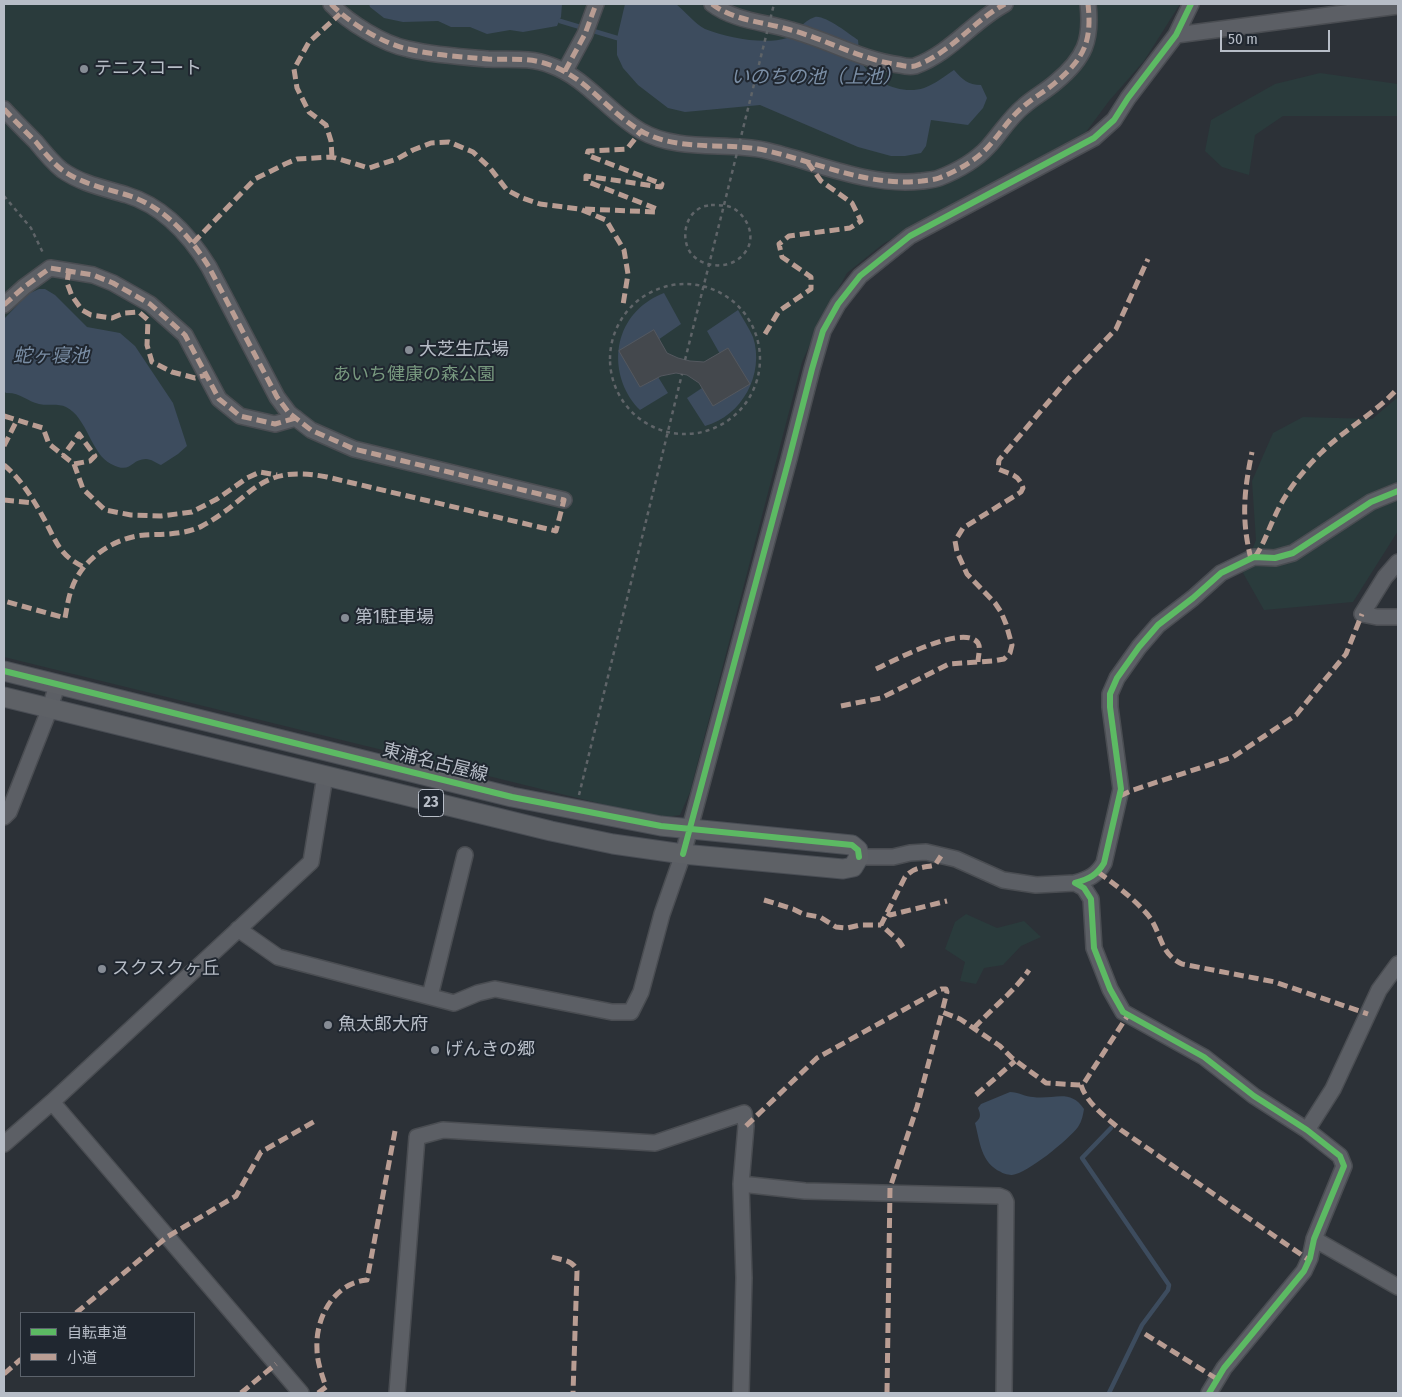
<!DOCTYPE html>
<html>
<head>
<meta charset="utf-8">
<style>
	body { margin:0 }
	#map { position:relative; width:1402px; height:1397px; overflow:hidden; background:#2c3137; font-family:"Fira Sans Condensed","Noto Sans JP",sans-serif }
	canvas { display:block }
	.frame { position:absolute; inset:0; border:5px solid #b7bdc7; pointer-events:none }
	.legend { position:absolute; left:20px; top:1312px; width:175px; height:65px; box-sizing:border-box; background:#202730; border:1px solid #5c636c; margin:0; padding:6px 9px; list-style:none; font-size:15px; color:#b7bdc7 }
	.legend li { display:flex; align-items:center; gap:10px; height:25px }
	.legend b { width:25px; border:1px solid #5c636c }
	.scale { position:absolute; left:1220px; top:30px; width:110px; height:22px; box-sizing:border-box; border:2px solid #b7bdc7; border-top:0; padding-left:6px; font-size:15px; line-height:18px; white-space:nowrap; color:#b7bdc7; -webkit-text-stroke:4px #202730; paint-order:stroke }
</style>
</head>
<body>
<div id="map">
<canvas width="1402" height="1397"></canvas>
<div class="frame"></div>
<ul class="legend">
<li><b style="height:6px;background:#5cba63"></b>自転車道</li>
<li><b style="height:6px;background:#b99d93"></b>小道</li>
</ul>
<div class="scale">50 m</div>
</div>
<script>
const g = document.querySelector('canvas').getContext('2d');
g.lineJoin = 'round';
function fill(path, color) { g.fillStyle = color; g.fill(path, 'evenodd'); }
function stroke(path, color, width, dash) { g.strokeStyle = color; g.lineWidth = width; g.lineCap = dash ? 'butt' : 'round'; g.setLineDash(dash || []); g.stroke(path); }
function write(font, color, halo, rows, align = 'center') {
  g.font = font + ' "Fira Sans Condensed","Noto Sans JP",sans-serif'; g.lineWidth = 4; g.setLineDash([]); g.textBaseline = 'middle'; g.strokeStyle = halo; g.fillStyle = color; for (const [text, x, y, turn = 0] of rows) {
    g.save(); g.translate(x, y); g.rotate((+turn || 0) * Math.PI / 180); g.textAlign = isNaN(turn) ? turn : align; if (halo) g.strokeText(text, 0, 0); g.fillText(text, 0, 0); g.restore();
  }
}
const green = new Path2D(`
	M4 4H1180L1144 61 1109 101 1086 132 883 244 847 273 821 320 802 362 690 792 680 815 659 818 4 657Z
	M1320 73 1398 84V116H1283L1255 135 1249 175 1222 167 1205 151 1211 120 1275 84Z
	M1398 397V531L1353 602 1264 610 1243 573 1256 540 1252 481 1273 433 1303 417 1372 419Z
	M966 914 997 928 1024 921 1041 937 1021 946 1003 965 984 968 976 984 960 981 965 962 945 949 955 922Z`);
const water = new Path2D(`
	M369 4H562L561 17 557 26 523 32 510 30 487 34 470 27H451L438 21 403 22 384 18 370 7Z
	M625 4H676C685 11 695 24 705 29 727 38 765 45 787 38 795 35 803 20 815 17 825 15 849 34 858 40 859 47 858 57 862 63 873 83 902 95 924 88 935 84 945 76 954 70 962 79 968 85 981 85L987 98 983 108 968 125 931 120 926 146 921 153 905 156H891L858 147 760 105 685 112 668 108 638 85 623 68 617 55V38Z
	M39 289H45L55 295 87 327 120 333 135 346 173 403 187 446 178 454 161 465C156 463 151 459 146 459 130 459 132 475 111 464 91 454 87 417 66 407 58 403 48 406 39 404 27 401 19 392 6 393L4 391V319L28 294Z
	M664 293 681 324 642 351 668 393 640 410C609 379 610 325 650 300 654 297 659 295 664 293Z
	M738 310C743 319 749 328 753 337 765 374 742 416 705 426L687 398 729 370 707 331Z
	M1010 1092C1018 1092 1026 1097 1033 1097 1054 1100 1070 1088 1084 1109 1083 1115 1082 1121 1078 1127 1068 1140 1028 1173 1012 1175 1010 1175 1003 1174 1001 1172 981 1163 980 1142 975 1123 981 1118 981 1115 978 1108L981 1104Z`);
const stream = new Path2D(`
	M560 21 617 38
	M1109 1393 1142 1325 1168 1290 1169 1285 1082 1158 1111 1128`);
const building = new Path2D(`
	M654 330 667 353 678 358 690 361 704 362 728 348 750 384 713 406 699 383 687 375 676 373 661 376 640 387 619 351Z`);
const path = new Path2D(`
	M4 196 31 228 44 255
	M711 205C718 205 727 205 733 208 748 217 756 237 746 251 734 270 703 270 690 252 681 238 685 216 700 208 703 206 707 206 711 205Z
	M610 359a75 75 0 1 1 150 0a75 75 0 1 1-150 0Z
	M685 360 726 197
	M579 795 682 374`);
const minor = new Path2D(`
	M331 4C348 22 383 44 408 49 433 55 462 57 488 59 509 60 530 57 550 65 587 78 608 112 641 131 678 152 724 142 764 150 817 162 867 187 922 181 928 180 934 180 939 178 957 171 975 161 988 147 1000 134 1010 117 1024 106 1034 97 1046 91 1056 82 1085 58 1092 40 1088 4
	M712 4C734 21 765 22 791 30 828 40 861 60 900 65 904 66 910 67 915 66 951 53 973 21 1005 4
	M1176 35 1398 6
	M565 71 585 34 596 4
	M4 109C14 120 25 131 36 142 44 152 52 162 62 170 82 184 104 188 127 195 163 206 190 236 209 267L277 397 289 413 311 430 354 449 564 500
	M4 305 24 287 50 268 93 275 113 283 150 304 185 335 219 399 240 416 275 424 296 418
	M1398 562 1385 577 1362 614 1377 617H1398
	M4 817 9 812 50 708 57 685
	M859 857H893L910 853 926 852 956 859 1003 880 1036 885 1075 883
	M238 929 278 957 454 1003 478 993 495 989 612 1012H631L641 992 662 914 683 854 789 459 812 369 823 331 838 304 860 276 910 236 1094 138 1114 120 1128 98 1176 35 1191 4
	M430 996 465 855
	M52 1102 301 1393
	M1307 1130 1333 1089 1379 990 1398 964
	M4 1144 52 1102 311 862 325 776
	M741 1184 805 1191 999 1196 1004 1198 1006 1202 1004 1393
	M1314 1239 1398 1287
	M397 1393 417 1137 443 1130 655 1143 744 1113 746 1126 741 1184 744 1278 741 1393
	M1209 1393 1224 1368 1304 1271 1310 1258 1314 1239 1344 1166 1340 1156 1307 1130 1254 1096 1204 1057 1123 1012 1110 989 1094 948 1091 899 1084 888 1075 883C1089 879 1097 875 1104 863L1121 789 1110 707V694L1117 678 1139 647 1158 625 1193 598 1221 573 1254 557 1275 558 1293 553 1371 502 1398 491`);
const major = new Path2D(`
	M4 671 512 797 661 826 852 845 858 850 859 857 853 867 843 869 683 854 613 844 551 831 4 697`);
const pathBridge = new Path2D(`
	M726 197 774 4`);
const quiet = new Path2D(`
	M331 4C348 22 383 44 408 49 433 55 462 57 488 59 509 60 530 57 550 65 587 78 608 112 641 131 678 152 724 142 764 150 817 162 867 187 922 181 928 180 934 180 939 178 957 171 975 161 988 147 1000 134 1010 117 1024 106 1034 97 1046 91 1056 82 1085 58 1092 40 1088 4
	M712 4C734 21 765 22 791 30 828 40 861 60 900 65 904 66 910 67 915 66 951 53 973 21 1005 4
	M565 71 585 34 596 4
	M4 109C14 120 25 131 36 142 44 152 52 162 62 170 82 184 104 188 127 195 163 206 190 236 209 267L277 397 289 413 311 430 354 449 564 500 556 531 327 477C257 463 253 499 202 526 185 535 163 534 145 535 115 537 82 559 72 588 68 598 67 608 65 618L4 601
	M332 157 331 141 326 125 309 112 297 88 294 69 309 42 340 14
	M585 209 655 212 657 209 586 181V176L661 187 662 184 587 155 588 151 627 149 641 131
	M193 243 255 179 285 164 297 159 332 157 369 168 397 159 413 150 431 143 449 142 473 152 490 168 507 190 522 198 540 204 580 209 606 220 624 250 628 274 623 305
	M69 270 67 283 72 296 82 310 91 315 112 318 124 313 139 312 148 320 147 345 152 362 172 372 195 378 206 375
	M4 305 24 287 50 268 93 275 113 283 150 304 185 335 219 399 240 416 275 424 296 418
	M765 334 779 311 811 289V277L782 257 779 244 789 236 850 228 861 221 852 203 821 181 808 163
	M4 416 43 428 49 444 74 464 90 461 95 456 79 434 63 456
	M4 446 17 420
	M74 464 83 489 105 510 131 515 161 516 192 512 217 499 247 478 260 472 277 475
	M4 465C21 479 33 499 43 517 56 540 58 555 84 567
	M4 500 35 503
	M1255 557C1264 544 1268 530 1275 516 1285 493 1304 469 1322 452 1346 428 1376 413 1398 388
	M1251 559C1241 519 1244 491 1252 452
	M876 669C893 661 964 623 978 643 981 648 978 656 978 662
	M841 706 881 698 949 664 993 661 1004 659 1010 653 1012 645 1006 624 1001 612 995 603 967 574 957 552 955 541 963 528 1021 492 1023 488C1018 473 1011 475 998 469L999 460 1068 379 1116 329 1148 259
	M1120 796 1133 790 1233 757 1296 715 1346 654 1362 614
	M1098 872C1116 885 1134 899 1148 915 1162 933 1159 953 1182 964L1275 982 1368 1014
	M764 900 793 909 803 914 820 917 836 927 847 928 860 925H881
	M887 913 890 915 947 901
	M903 947 899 941 881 925 905 877C914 867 922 868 935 865L941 856
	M974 1028C992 1008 1013 993 1029 970
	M1081 1085C1087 1104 1106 1117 1121 1130L1309 1260
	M976 1095 1015 1061
	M746 1126 817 1058 941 989H946L947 992 942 1012
	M552 1257C561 1260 574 1260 577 1271L573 1393
	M76 1313 167 1237 236 1196 261 1152 317 1120
	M1145 1334 1217 1379
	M4 1374 21 1359
	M241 1393 276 1364
	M318 1393 326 1387C322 1375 317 1362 317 1349 315 1318 334 1283 367 1280L395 1131
	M887 1393 890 1188 917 1107 942 1012 960 1019 1000 1046 1012 1058 1046 1083 1079 1085 1084 1083 1128 1015`);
const cycleway = new Path2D(`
	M4 671 512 797 661 826 852 845 858 850 859 857
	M683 854 789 459 812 369 823 331 838 304 860 276 910 236 1094 138 1114 120 1128 98 1176 35 1191 4
	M1209 1393 1224 1368 1304 1271 1310 1258 1314 1239 1344 1166 1340 1156 1307 1130 1254 1096 1204 1057 1123 1012 1110 989 1094 948 1091 899 1084 888 1075 883C1089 879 1097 875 1104 863L1121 789 1110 707V694L1117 678 1139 647 1158 625 1193 598 1221 573 1254 557 1275 558 1293 553 1371 502 1398 491`);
const markers = [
	[84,69,5,"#868c95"],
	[409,350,5,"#868c95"],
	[345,618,5,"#868c95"],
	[102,969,5,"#868c95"],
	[328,1025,5,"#868c95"],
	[435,1050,5,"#868c95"]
];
const shields = [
	[431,803,25]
];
const shieldNames = [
	["23",431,803]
];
const poiNames = [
	["テニスコート",94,69],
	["大芝生広場",419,350],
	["第1駐車場",355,618],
	["スクスクヶ丘",112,969],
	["魚太郎大府",338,1025],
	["げんきの郷",445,1050]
];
const parkNames = [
	["あいち健康の森公園",414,375]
];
const streetNames = [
	["東浦名古屋線",435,763,14]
];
const waterNames = [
	["いのちの池（上池）",816,78],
	["蛇ヶ寝池",51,357]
];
fill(green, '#2a3b3c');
fill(water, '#3d4c5e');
stroke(stream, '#3d4c5e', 4.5);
fill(building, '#44484d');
stroke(building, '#54585f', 1);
stroke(minor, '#4a4d52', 18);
stroke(major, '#494d54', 21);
stroke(path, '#5f6468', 2.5, [4, 4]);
stroke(minor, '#5c5f65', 15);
stroke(major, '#5e6166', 19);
stroke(pathBridge, '#5f6468', 2.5, [4, 4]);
stroke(quiet, '#b99d93', 5, [10, 5]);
stroke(cycleway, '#5cba63', 6);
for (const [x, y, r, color] of markers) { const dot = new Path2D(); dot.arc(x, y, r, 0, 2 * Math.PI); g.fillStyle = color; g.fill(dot); stroke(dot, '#202730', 2); }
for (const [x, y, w] of shields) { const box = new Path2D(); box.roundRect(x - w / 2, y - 13.5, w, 27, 4); g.fillStyle = '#202730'; g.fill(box); stroke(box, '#b7bdc7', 1); }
write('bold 16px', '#b7bdc7', null, shieldNames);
write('18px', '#b7bdc7', '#202730', poiNames, 'left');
write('18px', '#78997f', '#202730', parkNames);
write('18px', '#b7bdc7', '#202730', streetNames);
write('italic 19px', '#7b8fa6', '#202730', waterNames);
</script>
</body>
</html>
